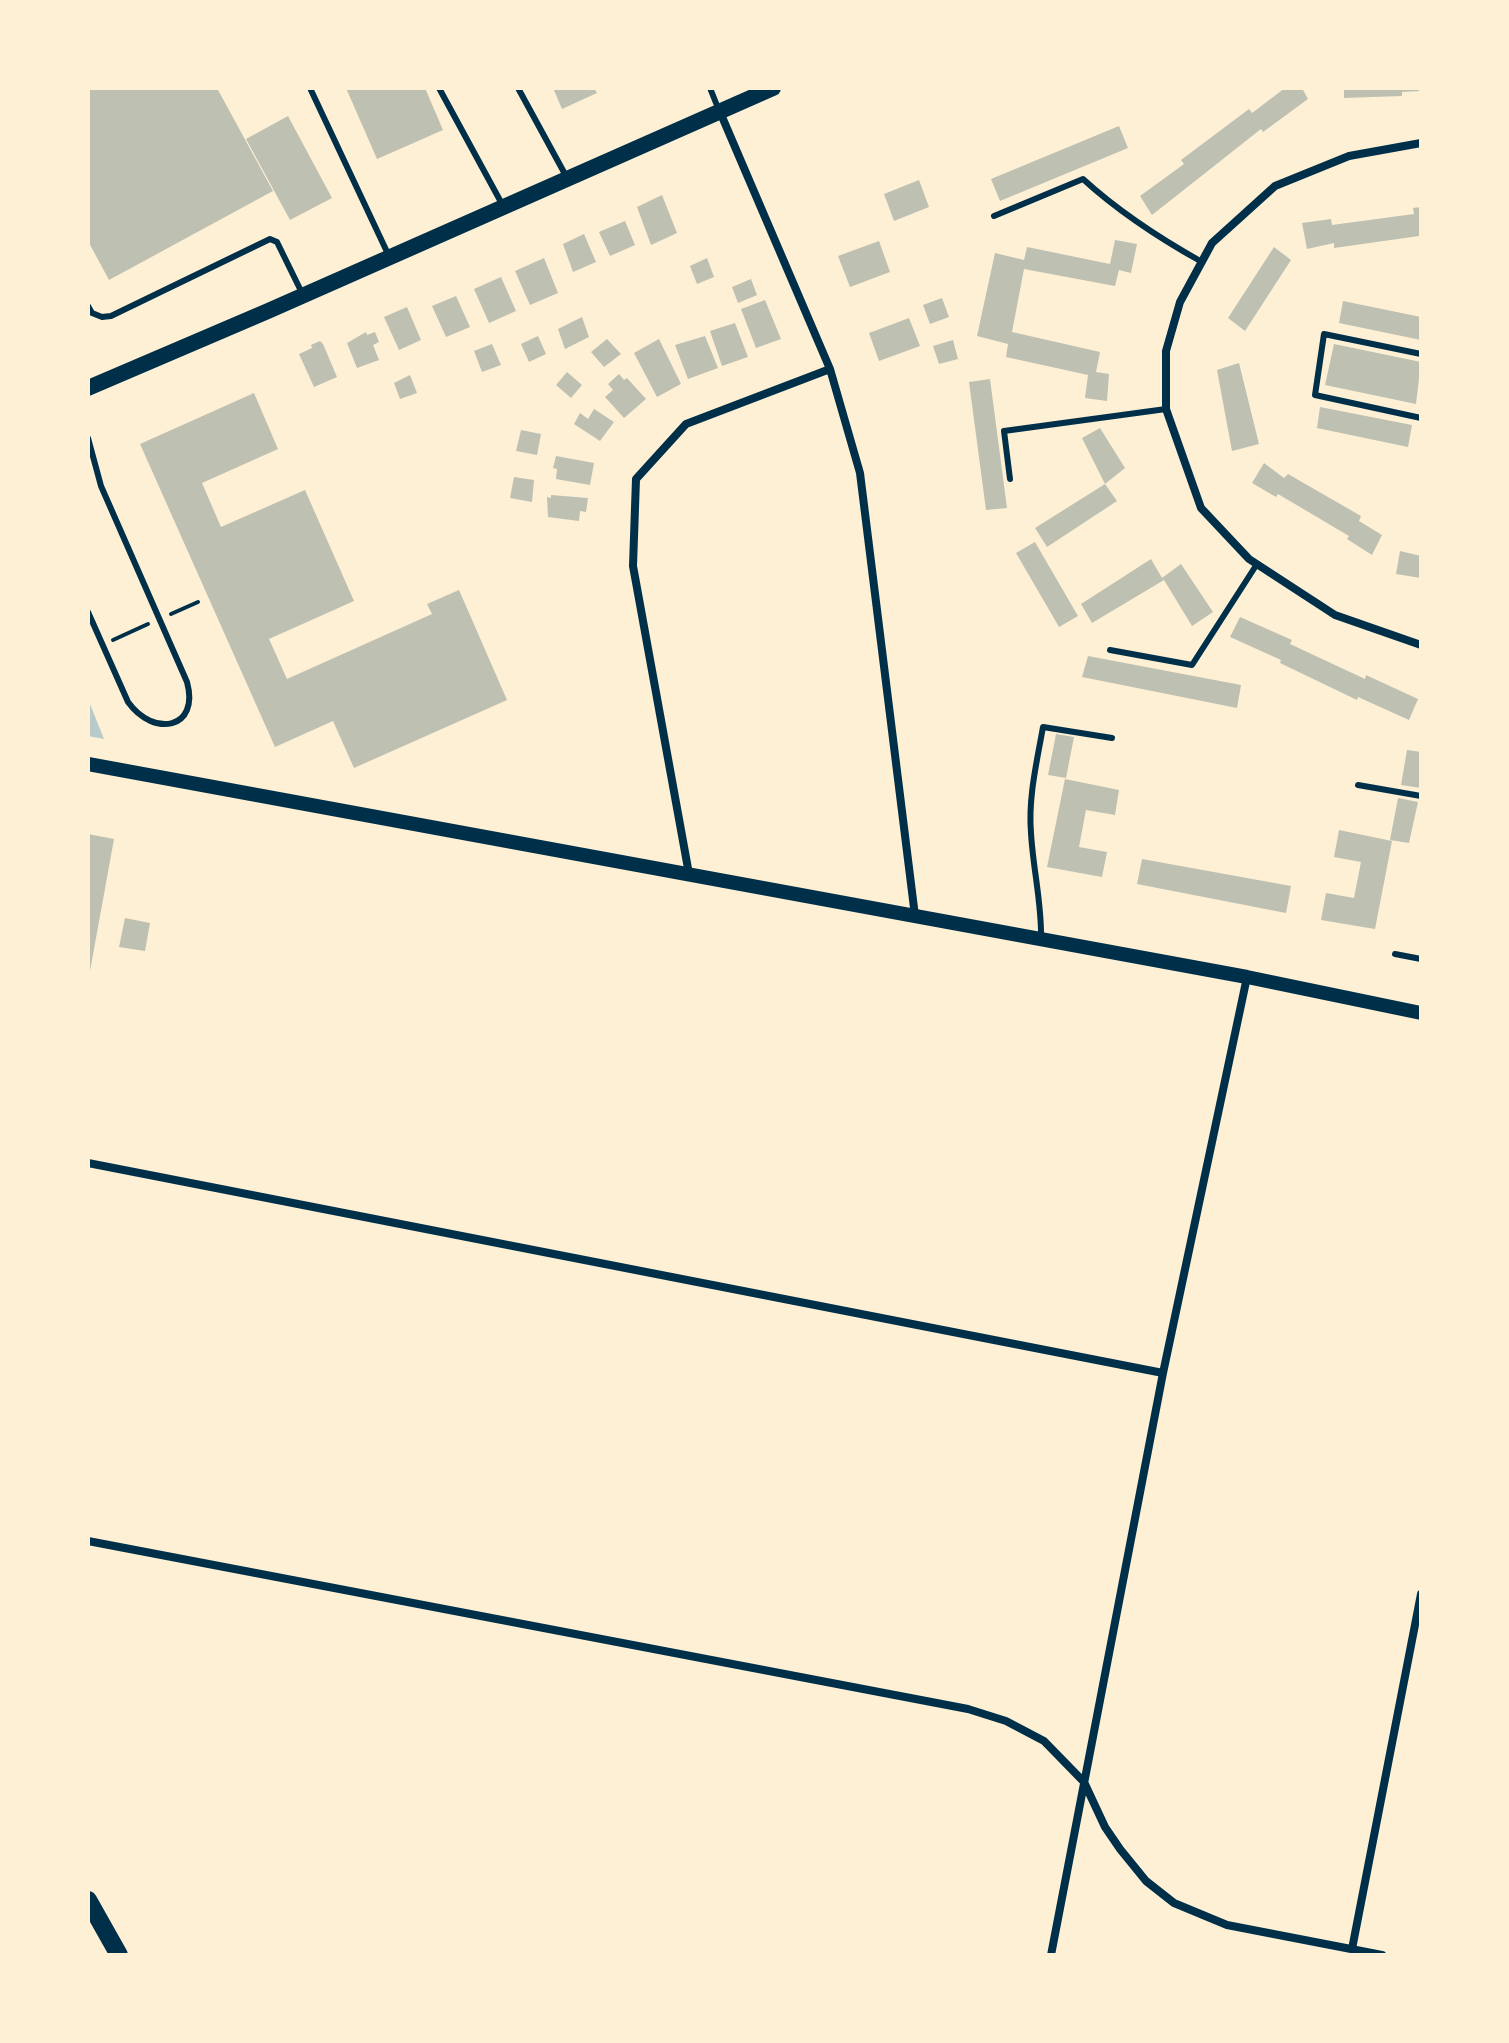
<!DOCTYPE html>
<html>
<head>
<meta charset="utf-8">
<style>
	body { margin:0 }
	#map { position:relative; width:1509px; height:2043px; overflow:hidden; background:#fdf0d5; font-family:Raleway,sans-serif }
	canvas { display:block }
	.frame { position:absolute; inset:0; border:90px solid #fdf0d5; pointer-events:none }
</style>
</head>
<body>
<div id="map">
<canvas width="1509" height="2043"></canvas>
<div class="frame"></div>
</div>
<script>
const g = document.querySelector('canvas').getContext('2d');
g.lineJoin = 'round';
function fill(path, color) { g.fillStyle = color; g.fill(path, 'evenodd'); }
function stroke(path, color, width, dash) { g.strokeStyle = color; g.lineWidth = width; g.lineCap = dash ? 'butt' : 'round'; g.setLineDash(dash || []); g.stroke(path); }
const green = new Path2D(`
	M88 699 104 739 88 736Z`);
const building = new Path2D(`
	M88 88H217L273 191 109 280 88 241Z
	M346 88H425L443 130 377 159Z
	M553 88H594L597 93 562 109Z
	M1285 88H1302L1308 99 1263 132 1261 129 1152 215 1140 196 1184 164 1181 160 1249 109 1252 113Z
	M1344 88H1421V91L1402 92V96L1344 98Z
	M288 116 332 198 290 220 246 139Z
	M1119 126 1128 148 1000 201 991 179Z
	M919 180 929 207 894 221 884 194Z
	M662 195 677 233 651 245 637 207Z
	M1421 207 1419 236 1334 248V243L1307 249 1302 223 1331 219 1332 225 1414 214 1413 208Z
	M625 221 635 245 610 256 599 232Z
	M584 234 596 262 573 272 563 244Z
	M1115 240 1137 244 1131 273 1119 270 1115 286 1024 269 1012 332 1100 352 1096 372 1109 374 1107 401 1085 398 1088 375 1006 357 1008 344 977 336 995 253 1024 260 1027 247 1110 264Z
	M879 241 890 272 850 287 838 256Z
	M1274 247 1291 260 1245 331 1228 318Z
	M544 258 558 293 530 305 515 271Z
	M707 258 714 277 697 284 690 266Z
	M501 277 516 311 489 323 474 289Z
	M751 279 757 295 738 303 732 287Z
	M456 296 470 327 446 337 432 306Z
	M942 298 949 317 930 324 923 305Z
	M765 300 781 339 756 348 741 309Z
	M1343 301 1421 317V340L1339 323Z
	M407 307 421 340 399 350 384 317Z
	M582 317 589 337 565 349 558 329Z
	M909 318 920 346 879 361 869 333Z
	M735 323 748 357 722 366 710 331Z
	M366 332 367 335 375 332 379 342 373 345 379 360 357 368 347 343Z
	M538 336 546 354 529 362 521 344Z
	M705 336 718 368 688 379 675 345Z
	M607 339 621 354 604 367 591 352Z
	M659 339 681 384 657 397 634 353Z
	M953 340 958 359 939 364 933 346Z
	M320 341 323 344 337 377 314 387 299 354 312 348 311 345Z
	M492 344 501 365 482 372 474 351Z
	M1334 344 1421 362 1416 404 1325 385Z
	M1239 363 1259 444 1232 451 1217 370Z
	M567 372 582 385 571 398 556 385Z
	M619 374 624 380 627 378 646 399 624 418 605 397 613 390 608 384Z
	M410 375 417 393 400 399 394 383Z
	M990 379 1007 508 986 510 969 382Z
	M254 393 278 449 202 483 221 527 305 490 354 601 269 639 287 679 432 614 427 604 459 590 507 700 354 768 333 721 275 747 140 444Z
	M1320 407 1412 425 1408 447 1317 428Z
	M594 409 614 422 600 441 574 424 580 413 588 419Z
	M1100 428 1125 468 1105 484 1082 438Z
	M521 430 541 434 537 455 516 451Z
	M556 456 594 463 590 485 556 479 557 469 553 468Z
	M1264 463 1284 478 1288 474 1361 516 1359 521 1382 535 1372 555 1347 539 1349 536 1278 494 1276 497 1252 483Z
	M514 477 534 480 532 502 510 498Z
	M1105 484 1117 501 1047 547 1035 528Z
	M551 495 588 498 586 512 580 511 579 521 548 517 547 497 551 498Z
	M1035 542 1078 616 1059 627 1016 553Z
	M1400 551 1421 556V578L1396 574Z
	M1151 559 1162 578 1181 564 1213 612 1192 626 1164 580 1092 623 1081 604Z
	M1240 617 1292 640 1290 644 1365 679 1366 675 1418 699 1409 720 1358 697 1357 700 1280 663 1281 660 1230 637Z
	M1088 656 1241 685 1237 708 1082 677Z
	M1056 734 1074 737 1066 778 1048 775Z
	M1407 750 1421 752V788L1401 785Z
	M1065 779 1119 790 1115 815 1086 810 1079 847 1107 852 1102 877 1047 867Z
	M1398 798 1418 802 1409 843 1390 840Z
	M1339 830 1392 841 1375 929 1321 920 1326 893 1354 898 1361 862 1334 857Z
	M88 834 114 839 90 971H88Z
	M1142 859 1291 886 1286 913 1137 884Z
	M125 918 150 923 145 951 119 947Z`);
const path = new Path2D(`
	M171 614 198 602
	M113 640 148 624`);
const service = new Path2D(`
	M310 88 388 254
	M439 88 502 204
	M518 88 566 176
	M710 88 718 108
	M994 216 1083 179C1119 212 1159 238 1202 262
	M88 306 92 313 102 317 111 316 270 239 277 242 302 293
	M1421 354 1324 334 1315 395 1421 418
	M88 438 101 486 187 682C200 729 154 738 128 702L88 612
	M1010 479 1004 431 1166 409
	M1110 650 1192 665 1257 564
	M1358 785 1421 796
	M1041 939C1042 904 1033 869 1031 833 1028 798 1037 761 1043 727L1112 738
	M1395 954 1421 959`);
const minor = new Path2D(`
	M720 112 830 369 860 473 915 916
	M1421 143 1349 156 1275 186 1212 243 1180 302 1166 351V409L1201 508 1249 559 1335 615 1421 645
	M689 874 633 566 636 479 686 424 830 369
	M88 1163 1163 1373
	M88 1541 968 1709 1006 1721 1044 1741 1084 1782 1105 1827 1120 1849 1146 1881 1174 1903 1227 1925 1382 1955
	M1352 1949 1421 1594
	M1051 1955 1163 1373 1247 977`);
const tertiary = new Path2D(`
	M88 764 1247 977 1421 1013`);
const secondary = new Path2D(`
	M88 388 268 311 773 88`);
const primary = new Path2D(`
	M88 1900 119 1955`);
fill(green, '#b9caca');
fill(building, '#bec0b2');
stroke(path, '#003049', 4);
stroke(service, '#003049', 6);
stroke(minor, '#003049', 8);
stroke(tertiary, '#003049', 14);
stroke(secondary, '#003049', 16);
stroke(primary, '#003049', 18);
</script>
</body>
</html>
